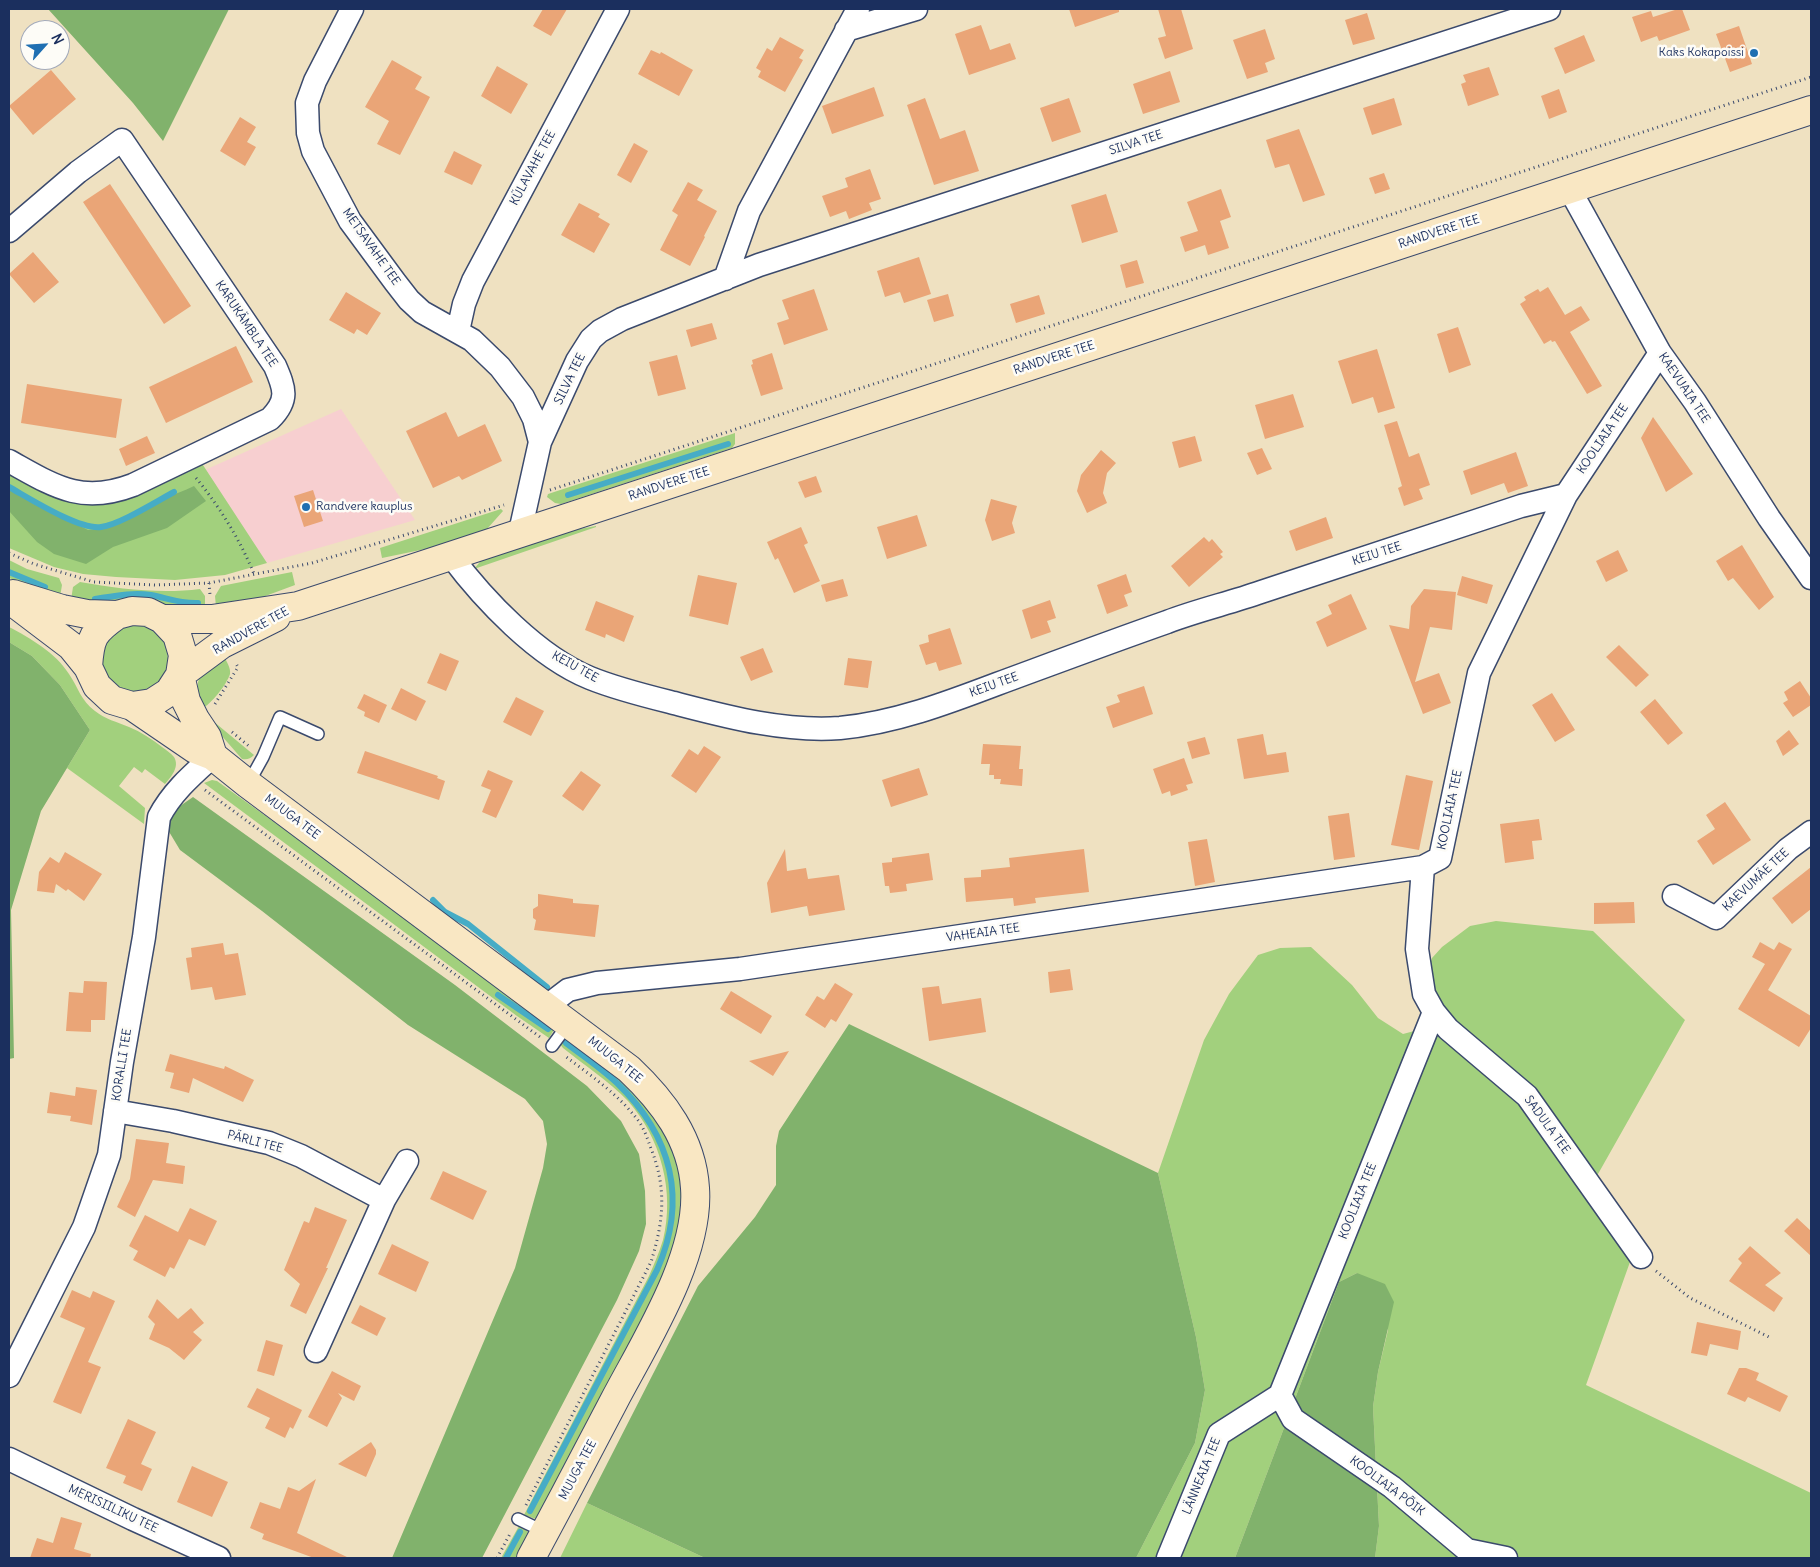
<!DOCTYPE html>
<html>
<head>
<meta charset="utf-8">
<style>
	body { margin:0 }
	#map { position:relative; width:1820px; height:1567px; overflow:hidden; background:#efe1c1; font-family:Delius,sans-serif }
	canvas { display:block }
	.frame { position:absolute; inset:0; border:10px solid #1b2f5e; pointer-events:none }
	.north { position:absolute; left:20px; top:20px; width:50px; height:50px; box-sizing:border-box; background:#fdfcf7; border:1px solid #a3aaba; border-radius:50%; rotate:64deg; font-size:14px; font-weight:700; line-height:20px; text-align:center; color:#1b2f5e }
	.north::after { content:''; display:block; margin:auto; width:18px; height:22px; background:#1f6fb2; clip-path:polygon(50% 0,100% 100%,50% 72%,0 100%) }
</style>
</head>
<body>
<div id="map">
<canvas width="1820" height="1567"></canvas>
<div class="frame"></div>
<div class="north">N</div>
</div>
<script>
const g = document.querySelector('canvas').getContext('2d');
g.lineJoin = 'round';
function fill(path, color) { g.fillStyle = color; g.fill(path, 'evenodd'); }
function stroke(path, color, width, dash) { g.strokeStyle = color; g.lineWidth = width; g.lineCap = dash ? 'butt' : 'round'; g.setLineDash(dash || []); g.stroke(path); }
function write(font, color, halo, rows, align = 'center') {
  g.font = font + ' Delius,sans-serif'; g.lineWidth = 5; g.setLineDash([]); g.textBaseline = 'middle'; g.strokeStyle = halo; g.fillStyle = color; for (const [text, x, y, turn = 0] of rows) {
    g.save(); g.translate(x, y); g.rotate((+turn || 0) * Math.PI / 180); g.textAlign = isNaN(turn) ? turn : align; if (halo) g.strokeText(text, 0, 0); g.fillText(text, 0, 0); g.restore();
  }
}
const built = new Path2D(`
	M341 409 415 520 267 563 205 470Z`);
const green = new Path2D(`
	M735 433V444L732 448 561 504 555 503 547 497 548 494Z
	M201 462 267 563 225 575 175 580 116 577 83 574 54 567 9 548V472L69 499 89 505 113 501Z
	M501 509 503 511 487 529 440 546 382 558 380 548Z
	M596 526V527L474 569 484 557 557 533Z
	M9 560 27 569 59 578 62 585 60 597 9 578Z
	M292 572 295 585 252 601 216 607 215 596 221 586Z
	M80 582C119 589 161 594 200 589L205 596V609L172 608 158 601 142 598 107 601 71 600 73 587Z
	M102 658a33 33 0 1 1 66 0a33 33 0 1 1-66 0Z
	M9 627C30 638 56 653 69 674 78 687 81 701 95 711 105 719 117 722 129 727 141 732 152 739 162 747 166 750 171 753 174 757 180 767 171 777 165 784L145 769 142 773 134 767 119 786 145 808 144 824 67 768 90 730 60 685 32 656 9 642Z
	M223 655C226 660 231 668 230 674 227 684 211 705 201 709 192 677 200 674 223 655Z
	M213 721 254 755C250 759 247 760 242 759L214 727 211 722Z
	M212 780 217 781 327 860 555 1028 549 1038 517 1016 204 783Z
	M1496 921 1593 931 1685 1020 1585 1197 1630 1262 1586 1385 1811 1493V1558H1375L1379 1526 1373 1407 1378 1372 1388 1330 1357 1273 1339 1282 1235 1558H1136L1195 1443 1205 1390 1196 1337 1158 1173 1204 1040 1229 994 1258 955 1280 948 1311 947 1352 985 1378 1018 1403 1034 1418 1030 1426 1022 1428 971 1432 958 1442 947 1470 926Z
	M565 1036 612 1068 656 1116 673 1149 680 1173 682 1197 679 1225 670 1259 649 1308 539 1518 536 1519 524 1515 649 1276C654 1264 659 1253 663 1240 675 1192 661 1138 628 1101 609 1081 584 1065 563 1048L559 1043Z
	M587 1503 705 1558H560Z
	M519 1526 530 1533 520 1558H501Z`);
const forest = new Path2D(`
	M48 9H229L163 141 133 103Z
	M194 486 206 501 167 528 113 547 86 564 54 554 37 542 9 511V490L88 530C122 527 135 514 164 499 174 494 184 491 194 486Z
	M9 642 32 656 60 685 90 730 41 811 11 910 14 1058 9 1059Z
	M193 797 455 985 587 1086 621 1121 639 1154 645 1191 646 1224 639 1251 617 1300 482 1558H392L515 1268 543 1168 547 1144 543 1121 525 1099 408 1025 262 911 180 850 168 830 170 813Z
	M849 1024 1158 1173 1196 1337 1205 1390 1195 1443 1136 1558H705L587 1503 698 1286 755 1217 776 1185V1146L779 1131Z
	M1357 1273 1385 1284 1394 1302 1378 1372 1373 1407 1379 1526 1375 1558H1235L1339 1282Z`);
const stream = new Path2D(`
	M9 487C29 498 79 530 101 527 119 525 157 501 174 492
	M568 495 728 444
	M9 572 45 587
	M95 599C114 596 133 592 151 595 167 598 181 604 198 603
	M433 900 445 912 468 924 547 987
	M498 995 548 1029
	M530 1511 657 1270C688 1200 672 1136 617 1083 601 1068 583 1056 566 1043
	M506 1558 520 1532`);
const building = new Path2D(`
	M543 9H567L551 36 533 26Z
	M1069 9H1119V12L1075 27Z
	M1158 9H1181L1193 49 1165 59 1158 38 1166 36Z
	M1678 9H1682L1690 30 1659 41 1657 36 1641 42 1632 17 1651 11 1653 17Z
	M1367 13 1375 39 1353 45 1345 20Z
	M981 25 990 50 1010 43 1016 59 969 75 955 34Z
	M1739 26 1752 64 1730 72 1716 34Z
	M1265 29 1275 59 1265 63 1268 72 1247 79 1233 40Z
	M1584 35 1595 61 1565 74 1554 48Z
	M780 37 804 50 799 58 803 60 785 92 758 77 761 71 756 68 767 48 772 51Z
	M651 50 660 54 661 52 693 70 679 96 638 74Z
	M392 60 422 77 415 89 430 97 400 155 377 144 389 121 365 107Z
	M497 66 528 84 511 114 481 96Z
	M1489 67 1499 95 1468 106 1461 84 1466 82 1463 75Z
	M51 70 76 99 33 135 9 106Z
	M1170 71 1180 102 1143 114 1133 84Z
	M874 87 884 116 832 134 822 106Z
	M1559 89 1567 112 1549 119 1541 96Z
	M925 98 940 139 965 130 979 171 934 185 907 105Z
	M1069 98 1081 132 1052 142 1040 108Z
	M1394 98 1402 125 1372 135 1363 108Z
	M240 117 256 127 247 142 256 147 245 166 220 151Z
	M1299 129 1325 195 1303 202 1289 164 1275 168 1266 140Z
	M634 143 648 151 631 183 617 175Z
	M454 151 482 165 472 185 444 172Z
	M870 169 881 199 869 203 872 210 849 219 846 211 830 217 822 196 848 187 845 178Z
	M1384 173 1390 189 1375 194 1369 178Z
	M688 182 703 190 697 200 717 211 704 236 705 237 690 266 660 250 678 215 672 211Z
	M110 184 191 306 164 324 83 202Z
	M1221 189 1231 217 1220 221 1229 248 1208 255 1205 245 1185 252 1180 237 1198 231 1187 202Z
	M1106 194 1118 232 1082 243 1071 205Z
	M579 203 600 214 598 217 610 224 594 253 561 235Z
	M33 252 59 282 34 303 9 274Z
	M919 257 931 294 904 303 900 292 885 297 877 271Z
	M1137 260 1144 283 1126 288 1120 265Z
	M1548 287 1565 315 1581 306 1590 320 1570 332 1602 386 1587 394 1555 341 1552 342 1551 340 1544 344 1520 304 1526 300 1524 297 1538 289 1540 292Z
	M814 289 828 330 784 345 777 323 789 319 782 300Z
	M346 292 381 313 367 335 357 329 354 334 329 320Z
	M948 294 954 316 934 322 927 300Z
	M1039 295 1045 314 1016 323 1010 304Z
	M712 323 717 339 691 347 686 330Z
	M1458 327 1471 365 1449 373 1437 334Z
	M236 346 253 382 166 423 149 387Z
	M1377 349 1395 408 1378 413 1373 397 1352 404 1338 361Z
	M772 353 783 389 761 396 751 365 753 364 752 360Z
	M677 355 686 389 658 396 649 362Z
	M27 384 122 399 116 438 21 423Z
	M1293 394 1304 427 1265 439 1255 405Z
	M446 412 458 437 485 424 502 461 462 480 459 476 433 488 406 431Z
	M1653 417 1693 474 1666 492 1641 438Z
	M1397 421 1409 457 1419 453 1430 485 1419 489 1423 499 1404 506 1398 488 1402 486 1384 425Z
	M147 436 155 453 126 466 119 449Z
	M1195 436 1202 461 1179 468 1172 442Z
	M1262 448 1272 469 1257 475 1247 453Z
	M1101 450 1116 463 1107 473 1103 493 1107 503 1087 513 1077 491 1081 475Z
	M1516 452 1528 486 1508 493 1504 483 1471 495 1463 471Z
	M816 476 822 492 805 498 798 482Z
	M313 490 323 521 304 527 294 496Z
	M991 499 1017 506 1012 523 1015 533 992 541 985 520Z
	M917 515 927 546 887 559 877 527Z
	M1326 517 1333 538 1296 551 1289 531Z
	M801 527 808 543 804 545 820 581 794 593 778 558 775 560 767 542Z
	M1204 537 1209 542 1212 539 1223 552 1220 554 1223 557 1189 587 1171 566Z
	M1742 545 1774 597 1759 610 1733 578 1728 581 1716 561Z
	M1618 550 1628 571 1606 582 1596 561Z
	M1126 574 1132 592 1124 595 1128 606 1107 614 1097 585Z
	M698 575 737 583 728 625 689 616Z
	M1462 576 1493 585 1487 604 1457 595Z
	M843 579 848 596 826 602 821 585Z
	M1424 589 1456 592 1452 630 1430 627 1415 682 1439 673 1451 703 1423 714 1389 625 1409 629 1411 606Z
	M1351 594 1367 629 1327 647 1316 622 1332 614 1328 605Z
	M1050 600 1056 618 1047 621 1051 632 1031 639 1022 610Z
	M596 601 634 616 624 642 606 634 605 638 585 630Z
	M950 628 962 664 939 671 936 662 926 665 919 645 929 642 928 635Z
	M1619 645 1649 675 1636 687 1606 657Z
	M763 648 773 672 751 681 740 657Z
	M440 653 459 661 446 691 427 683Z
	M848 658 872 661 868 688 844 685Z
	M1800 681 1811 698V705L1793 717 1783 703 1788 700 1784 692Z
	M1144 686 1153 714 1113 728 1106 707 1120 702 1117 695Z
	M401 688 426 701 416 721 391 709Z
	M1552 693 1575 730 1555 742 1532 705Z
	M364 694 387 705 379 723 364 716 365 712 357 708Z
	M516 697 544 711 531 736 503 722Z
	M1655 699 1683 733 1668 745 1640 712Z
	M1789 730 1799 744 1783 756 1776 741Z
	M1263 734 1267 755 1286 752 1289 772 1244 779 1237 739Z
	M1205 737 1210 754 1192 759 1187 742Z
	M983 744 1021 746 1019 769H1023L1022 786 1000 784 1001 779H994V775H989L990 764H981Z
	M704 746 721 757 696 793 671 776 689 749 698 755Z
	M365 751 438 776 437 778 445 781 439 800 357 773Z
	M1184 758 1193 783 1186 785 1188 790 1171 796 1170 791 1162 794 1153 769Z
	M919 768 928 795 891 807 882 780Z
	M488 770 513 781 496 818 482 812 491 790 481 786Z
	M581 771 601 785 583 811 562 796Z
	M1406 775 1433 781 1419 850 1391 845Z
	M1725 802 1751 840 1713 865 1697 841 1715 829 1706 815Z
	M1349 813 1355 857 1334 860 1328 816Z
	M1539 819 1542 840 1532 841 1534 859 1505 863 1500 824Z
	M1207 839 1215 882 1195 886 1188 842Z
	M785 849 787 871 806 868 808 879 839 875 845 910 809 916 807 906 771 913 767 883Z
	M1084 849 1089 892 1035 898 1036 903 1014 906 1013 898 966 902 964 878 981 877V870L1010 867 1009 858Z
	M65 852 102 874 84 901 68 889 66 891 56 884 54 893 37 891 39 872 50 857 59 863Z
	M929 853 933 880 906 884 907 891 890 893 889 886H885L882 863 892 862V858Z
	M1811 867V909L1792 924 1772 898Z
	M538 894 573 899V903L599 905 595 937 534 930 536 920 533 918V909L538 906Z
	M1634 902 1635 923 1594 924V903Z
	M1760 942 1774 950 1779 942 1792 949 1768 990 1811 1016V1028L1799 1047 1738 1009 1765 964 1752 957Z
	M223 943 225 955 238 953 246 995 215 1000 212 987 191 990 186 958 192 957 191 948Z
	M1070 969 1073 990 1050 993 1048 972Z
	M84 981 107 982 105 1020H91V1032L66 1031 69 992 83 993Z
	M835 983 853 994 836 1022 831 1019 825 1028 805 1015 817 996 824 1000Z
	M939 986 942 1004 981 998 986 1032 929 1041 922 988Z
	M731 991 772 1016 761 1034 720 1009Z
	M789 1051 773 1076 749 1061Z
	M170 1054 224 1069 225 1066 254 1080 243 1102 193 1078 189 1093 170 1088 174 1073 165 1071Z
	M76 1087 97 1090 92 1125 70 1121 71 1116 47 1113 50 1092 75 1096Z
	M136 1139 169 1143 166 1163 185 1166 183 1184 153 1180 135 1217 117 1207 130 1179Z
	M443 1171 487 1191 473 1220 430 1199Z
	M315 1207 347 1220 326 1268H328L306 1314 290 1306 300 1284 284 1270 304 1221 309 1223Z
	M190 1208 217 1221 205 1246 189 1239 174 1269 170 1267 165 1277 133 1260 138 1251 129 1246 145 1215 178 1232Z
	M1797 1218 1811 1231V1256L1784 1231Z
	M392 1244 429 1262 416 1292 378 1274Z
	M1750 1246 1781 1273 1765 1285 1783 1298 1774 1312 1729 1281 1742 1263 1738 1259Z
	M72 1290 90 1298 93 1291 115 1301 88 1362 101 1367 81 1414 53 1402 85 1328 60 1317Z
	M157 1299 178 1319 191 1308 204 1323 193 1332 202 1340 184 1360 169 1348 149 1339 155 1324 148 1317Z
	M360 1305 386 1318 377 1336 351 1323Z
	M1697 1322 1741 1331 1738 1350 1710 1344 1707 1356 1691 1353Z
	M266 1340 283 1345 274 1376 257 1371Z
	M1739 1368H1746L1759 1373 1756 1380 1788 1396 1780 1412 1748 1397 1745 1402 1727 1394Z
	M332 1371 361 1386 354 1401 338 1393 342 1398 327 1427 308 1417Z
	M257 1388 302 1410 293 1429 290 1427 285 1438 265 1428 270 1418 247 1407Z
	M128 1419 156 1432 141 1464 152 1469 142 1491 123 1483 126 1476 106 1468Z
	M371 1442 376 1450V1454L366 1477 338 1464Z
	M192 1466 228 1482 212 1517 177 1502Z
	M316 1479 297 1533 349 1558H314L262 1539 264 1534 250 1528 260 1502 280 1509 288 1487 299 1491Z
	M61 1517 82 1523 74 1549 91 1554 90 1558H30L37 1538 53 1543Z`);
const path = new Path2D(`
	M196 478C220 507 240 540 254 574
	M550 490 1811 77
	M9 553 34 564 94 582 155 585 209 583 312 563 504 505
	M209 583 210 595
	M215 704 238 667 235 662
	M232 732 250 747
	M205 790 540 1037
	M1656 1271 1690 1298 1769 1337
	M526 1505 651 1262C664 1220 667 1187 650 1146 647 1137 643 1126 637 1119 618 1094 590 1075 565 1056
	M497 1558 511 1532`);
const lane = new Path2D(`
	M248 784 263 757 280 717 318 734
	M552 1046 569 1023
	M518 1519 545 1532`);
const street = new Path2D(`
	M352 9 315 81 307 103 308 133 313 151 350 221 395 282 409 300 422 312 472 340 500 367 523 397 534 419 540 442
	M846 30 916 9
	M1570 190 1660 353 1695 402 1769 518 1811 578
	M9 231 78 172 122 140 275 366C285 389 289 400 270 419L133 485C81 505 54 486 9 461
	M725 279 749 211 858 9
	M458 331 464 304 473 281 618 9
	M520 532 540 442 577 361 591 339 600 331 622 319 759 265 1549 9
	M451 556C484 600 538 657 590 678 617 689 646 696 674 703 728 717 783 732 840 728 894 723 947 703 997 684 1054 663 1110 642 1167 622 1198 610 1230 603 1261 592 1348 563 1435 535 1521 506L1566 495
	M1674 896 1716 918 1788 849 1811 832
	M547 1006 568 990 597 983 740 969 1423 867
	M1434 1012 1448 1029 1527 1096 1641 1257
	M115 1111 173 1121 269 1143 301 1156 384 1200
	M316 1351 384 1200 407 1161
	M9 1376 84 1227 109 1155 122 1062 144 937 159 817C172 792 192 775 213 756
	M1280 1395 1434 1012 1424 994 1417 949 1423 867 1440 858 1479 673 1566 495 1660 353
	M1280 1395 1293 1419 1392 1487 1467 1550 1506 1558
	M9 1459 133 1519 219 1558
	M1168 1558 1219 1434 1280 1395`);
const secondary = new Path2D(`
	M13 594 62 609 87 614 117 615 132 611 148 612 162 619 177 635 183 655 180 675 186 701 195 719 207 737 213 756
	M9 599 71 646 88 667 97 686 112 700 132 706 152 703 169 692 180 675 222 644 276 617
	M162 619H212L298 606 1811 110
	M88 667C90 637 93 632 117 615
	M132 706 195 749 213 756 248 784 629 1069C663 1101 692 1139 695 1188 700 1256 645 1342 614 1401 587 1453 559 1506 531 1558`);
const markers = [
	[1754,53,5,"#1f6fb2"],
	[306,507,5,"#1f6fb2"]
];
const poiNames = [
	["Kaks Kokapoissi",1744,53],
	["Randvere kauplus",316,507,"left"]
];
const streetNames = [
	["SILVA TEE",1136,143,-18],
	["KÜLAVAHE TEE",533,168,-62],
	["RANDVERE TEE",1439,232,-18],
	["METSAVAHE TEE",371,247,55],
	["KARUKÄMBLA TEE",246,324,56],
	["RANDVERE TEE",1054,358,-18],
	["SILVA TEE",570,379,-64],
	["KAEVUAIA TEE",1684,388,56],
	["KOOLIAIA TEE",1603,439,-56],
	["RANDVERE TEE",669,484,-18],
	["KEIU TEE",1377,554,-18],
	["RANDVERE TEE",251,631,-29],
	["KEIU TEE",575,667,29],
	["KEIU TEE",994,685,-20],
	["KOOLIAIA TEE",1450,810,-78],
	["MUUGA TEE",292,817,37],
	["KAEVUMÄE TEE",1756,880,-43],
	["VAHEAIA TEE",983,933,-8],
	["MUUGA TEE",615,1060,39],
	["KORALLI TEE",122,1065,-81],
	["SADULA TEE",1547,1125,54],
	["PÄRLI TEE",255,1142,15],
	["KOOLIAIA TEE",1358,1201,-68],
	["MUUGA TEE",578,1470,-62],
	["LÄNNEAIA TEE",1202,1476,-68],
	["KOOLIAIA PÕIK",1387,1486,37],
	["MERISIILIKU TEE",113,1509,25]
];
fill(built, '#f7cfd0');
fill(green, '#a2d07d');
fill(forest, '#81b26c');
stroke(stream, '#46acc6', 6);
fill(building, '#eaa577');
stroke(lane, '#3b4a6d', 14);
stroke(street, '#3b4a6d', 25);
stroke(secondary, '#3b4a6d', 30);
stroke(path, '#3b4a6d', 3, [1, 4]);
stroke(lane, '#fff', 11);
stroke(street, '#fff', 22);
stroke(secondary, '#f9e7c3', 28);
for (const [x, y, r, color] of markers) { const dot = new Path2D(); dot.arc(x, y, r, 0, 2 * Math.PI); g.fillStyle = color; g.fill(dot); stroke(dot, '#fdfcf7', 2); }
write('12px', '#1b2f5e', '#fdfcf7', poiNames, 'right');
write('12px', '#1b2f5e', '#fdfcf7', streetNames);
</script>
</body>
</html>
